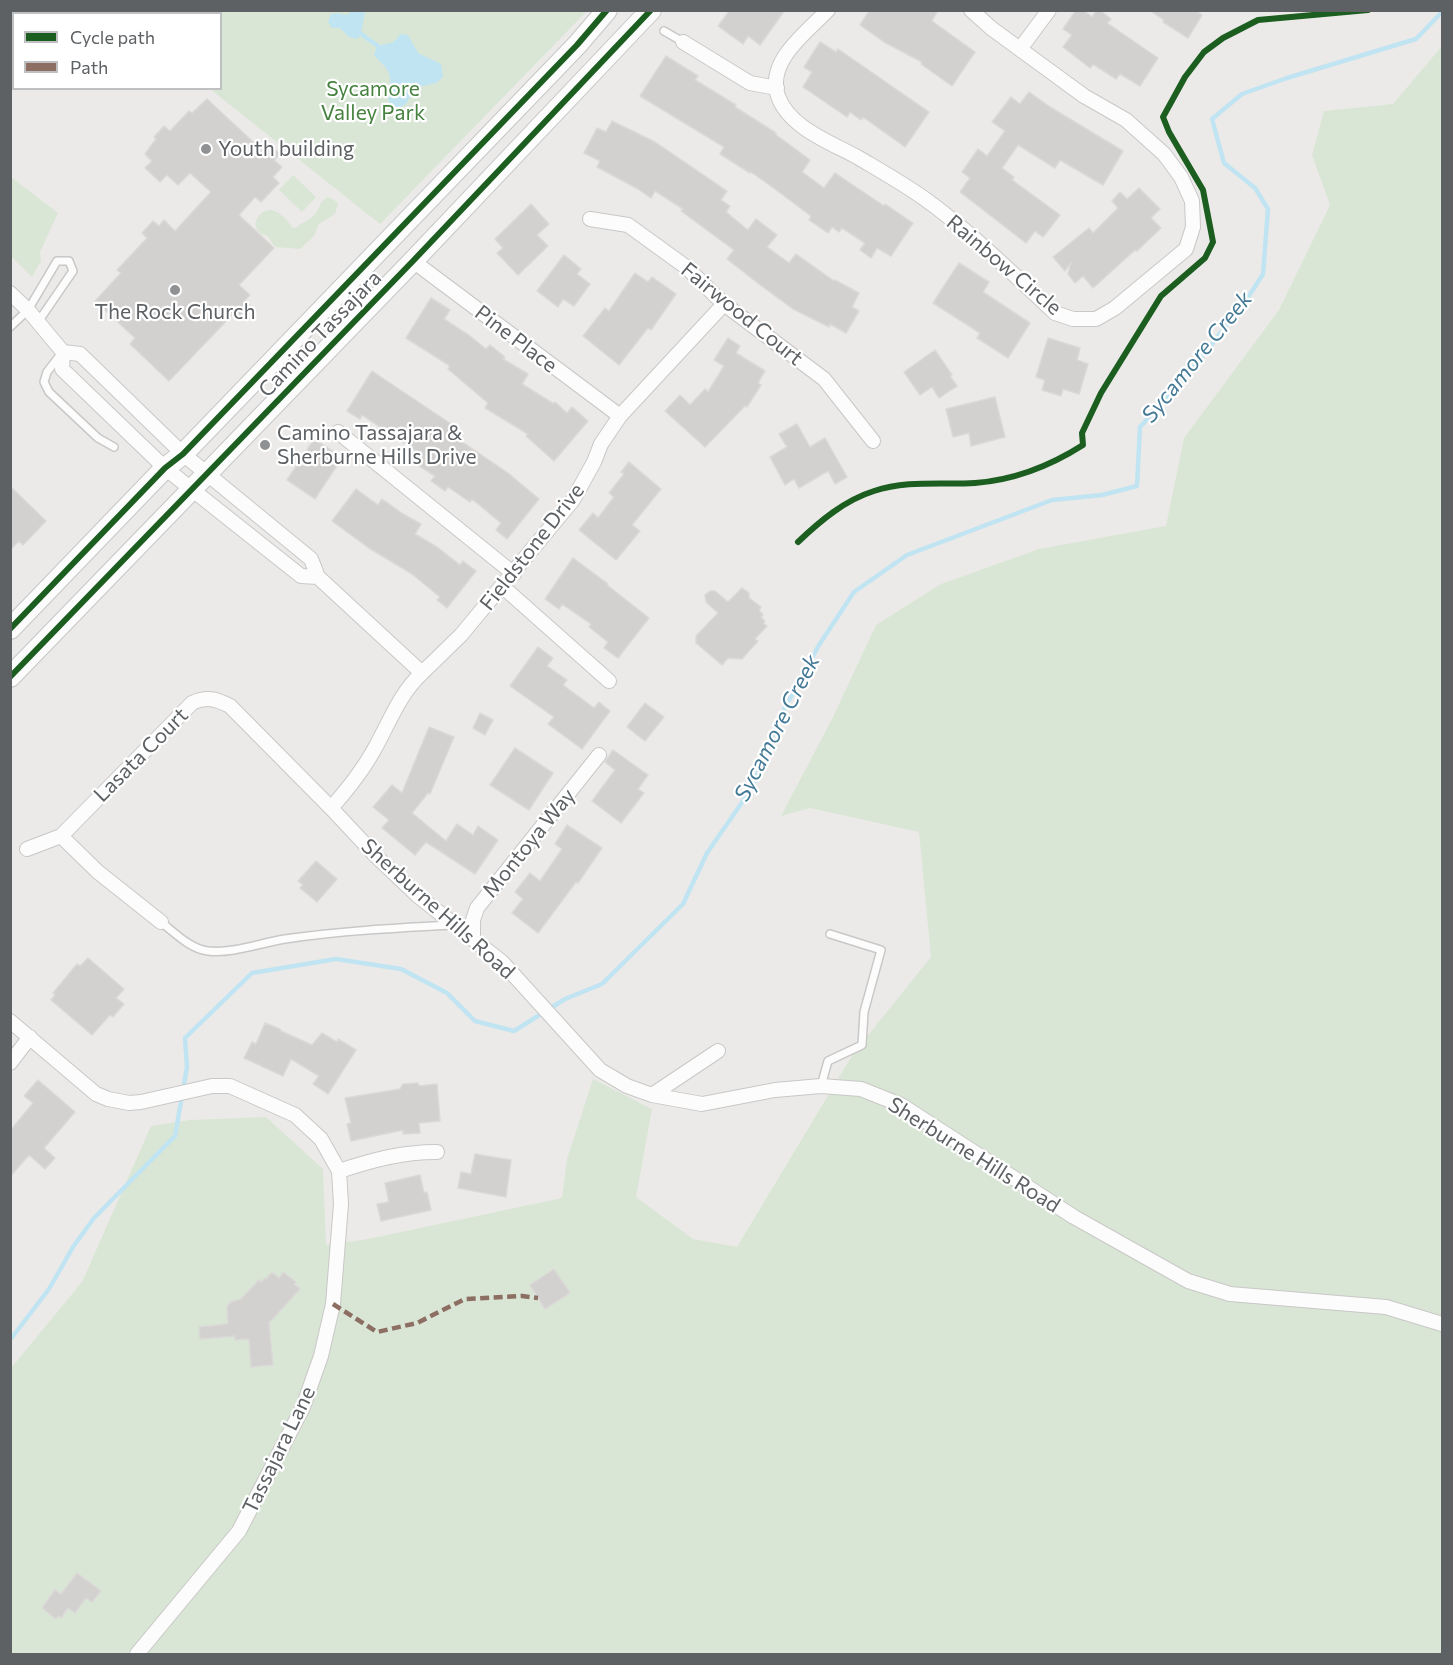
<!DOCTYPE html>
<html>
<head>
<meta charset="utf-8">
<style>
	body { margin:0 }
	#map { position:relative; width:1453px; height:1665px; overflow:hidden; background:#eceae8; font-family:Commissioner,sans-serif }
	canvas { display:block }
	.frame { position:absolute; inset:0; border:12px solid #5d6164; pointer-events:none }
	.legend { position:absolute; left:12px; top:12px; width:210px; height:78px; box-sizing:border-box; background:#fff; border:2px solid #bec0c1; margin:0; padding:8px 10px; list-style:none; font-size:18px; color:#5d6164 }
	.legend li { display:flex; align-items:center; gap:12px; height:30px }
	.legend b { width:30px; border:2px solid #bec0c1 }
</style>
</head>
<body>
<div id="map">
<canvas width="1453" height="1665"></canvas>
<div class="frame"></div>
<ul class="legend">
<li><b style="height:8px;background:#1b5e20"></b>Cycle path</li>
<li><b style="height:8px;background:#8d6e63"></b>Path</li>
</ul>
</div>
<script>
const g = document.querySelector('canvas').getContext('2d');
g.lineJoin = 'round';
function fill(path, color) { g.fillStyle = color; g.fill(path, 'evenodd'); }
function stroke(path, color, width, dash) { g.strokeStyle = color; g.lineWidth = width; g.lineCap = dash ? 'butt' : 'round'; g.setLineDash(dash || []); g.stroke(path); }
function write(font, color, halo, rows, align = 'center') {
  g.font = font + ' Commissioner,sans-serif'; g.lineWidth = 4.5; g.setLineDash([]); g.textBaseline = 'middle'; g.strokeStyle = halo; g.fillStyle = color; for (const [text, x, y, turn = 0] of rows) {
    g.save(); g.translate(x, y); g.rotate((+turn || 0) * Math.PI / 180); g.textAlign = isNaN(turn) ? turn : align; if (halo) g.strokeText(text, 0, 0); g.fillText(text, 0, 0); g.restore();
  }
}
const green = new Path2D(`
	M112 11H587L380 224 210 89 220 88V14H116Z
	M1442 46V1654H11V1368L82 1282 151 1126 190 1120 266 1117 323 1169 326 1245 368 1239 562 1198 567 1159 593 1079 652 1109 636 1197 693 1239 737 1247 853 1054 931 957 919 832 810 808 781 816 832 719 876 625 941 584 1039 549 1166 526 1184 438 1279 310 1330 205 1312 155 1324 111 1393 104Z
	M293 175 316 197 302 212 279 190Z
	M11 177 58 213 40 252 41 261 32 277 11 256Z
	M328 197 334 200 338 204 335 214 319 224 314 236 300 249 276 247C271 244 271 239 267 236 261 232 263 237 258 231 250 220 264 206 275 211 282 214 289 222 293 228L297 227C302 222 308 221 313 216 320 210 318 202 328 197Z`);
const water = new Path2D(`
	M352 11H365L361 34 357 39 349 37 340 28H332L328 22 331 14 338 13 347 15Z
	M400 34 408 35 418 53 441 64 443 77 436 83 415 88 406 104 400 108 391 107C385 96 393 86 389 74 387 66 379 62 374 55 378 37 391 51 400 34Z`);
const stream = new Path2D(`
	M361 34 378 46
	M10 1340 49 1289 73 1247 94 1218 175 1136 187 1067 185 1038 252 973 336 959 401 969 447 993 475 1021 514 1031 565 999 602 984 683 904 707 853 752 788 780 717 819 645 854 592 907 555 1052 500 1102 495 1137 486 1140 427 1192 369 1245 302 1263 274 1268 209 1255 188 1224 163 1212 119 1242 94 1287 78 1416 39 1442 12`);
const building = new Path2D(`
	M730 10H785L760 45 748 36 743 44 718 26Z
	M870 10H938L932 21 975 52 952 86 921 64 922 62 884 42 860 25Z
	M1076 10H1083L1092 17 1097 10H1100L1111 19 1107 23 1158 58 1140 86 1120 74 1116 79 1093 64 1090 68 1063 47 1072 35 1063 29Z
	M1149 10H1195L1202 15 1188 38 1163 22 1164 20Z
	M820 42 836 52 838 49 929 112 905 147 863 117 861 120 850 112 847 117 803 87 812 72 804 67Z
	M666 56 698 76 695 80 736 105 735 107 776 133 775 134 810 160 802 172 824 188 835 173 884 206 885 204 913 223 891 256 877 248 871 258 860 250 865 243 842 228 839 232 832 227 828 233 809 220 811 216 775 189 751 172 750 173 720 154 724 147 640 96Z
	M1029 92 1050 107 1123 151 1103 185 1060 160 1055 168 1018 145 1002 168 1014 177 1012 180 1060 215 1043 237 1035 231 1026 243 960 192 970 178 962 172 978 149 987 156 1005 131 992 122 1011 97 1020 104Z
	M207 99 264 152 271 145 280 154 274 160 282 167 273 177 279 183 261 202 255 197 239 215 274 248 239 285 250 295 245 300 251 306 239 318 234 313 169 381 130 344 135 338 95 301 121 273 117 270 147 238 142 233 153 221 159 226 164 220 175 231 211 192 190 173 178 185 167 175 160 182 145 168 152 161 145 154 156 139 154 137 164 126 170 131 189 111 192 113Z
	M612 121 655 142 727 191 721 200 730 206 726 212 748 230 756 219 777 235 767 247 789 263 796 254 834 281 835 280 859 293 852 307 859 311 846 333 830 324 829 327 793 309 759 284 727 259 734 250 681 211 683 209 655 191 651 198 638 189 597 167 600 161 584 153 597 128 606 132Z
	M1139 188 1160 209 1151 218 1161 228 1137 251 1135 250 1093 288 1083 276 1075 283 1068 274 1071 262 1065 271 1053 257 1089 228 1093 233 1118 208 1112 201 1120 192 1127 199Z
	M531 204 549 224 537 235 548 246 518 275 497 253 503 248 495 239Z
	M564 255 581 269 577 274 590 284 574 306 563 299 558 307 537 291Z
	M959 263 989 282 983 292 1030 323 1008 358 977 338 980 333 933 303Z
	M635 273 648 282 652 277 676 294 651 330 648 328 619 365 583 336 605 308 609 311Z
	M431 298 450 310 444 319 470 336 486 349 490 345 505 357 503 359 528 374 522 384 554 404 555 402 567 413 572 407 588 421 554 461 526 436 528 434 485 408 488 403 448 369 450 366 406 338Z
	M728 338 740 346 736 353 765 371 758 383 761 385 747 407 745 406 705 447 665 411 680 395 690 405 705 389 708 392 724 366 714 360Z
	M1048 338 1080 348 1077 360 1088 364 1079 394 1063 389 1061 396 1042 390 1045 380 1036 377Z
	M935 350 952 375 950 376 957 386 939 398 932 387 920 395 904 372Z
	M372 371 454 426 449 433 508 473 539 499 507 539 496 530 501 523 472 499 470 502 448 487 445 491 431 481 435 476 410 460 416 451 362 415 360 419 347 411Z
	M995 397 1005 437 971 446 969 433 953 437 946 409Z
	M797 424 810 447 825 438 847 477 835 484 828 471 799 488 794 479 785 485 770 457 787 447 779 434Z
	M314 439 334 452 329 459 338 464 315 499 287 480Z
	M629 462 661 489 632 525 640 531 616 560 579 530 593 513 598 518 614 497 609 493 624 474 621 472Z
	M10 486 46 521 23 545 19 541 10 550Z
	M356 489 378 505 382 499 403 514 421 524 415 534 437 547 460 565 463 561 476 571 447 608 437 600 440 597 412 574 369 548 332 521Z
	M573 558 608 584 607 585 649 618 618 658 604 648 608 642 589 627 591 624 562 604 559 609 545 599Z
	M742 588 749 593V598L761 607 759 610 763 615 761 617 765 621 763 623 767 626 755 639 758 641 742 659 728 658 722 665 696 643V636L718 613 706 602 705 595 710 591H715L728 602Z
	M538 647 553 658 547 666 567 680 563 685 594 708 599 702 610 711 582 749 548 724 554 717 510 686Z
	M645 703 664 717 645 741 627 727Z
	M480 713 493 720 485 735 473 728Z
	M429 727 454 737 430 794 428 793 412 813 446 841 457 824 473 835 478 826 498 840 475 874 426 842 415 855 382 828 389 820 373 807 392 785 402 793Z
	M515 748 553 773 529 810 490 785Z
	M613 750 648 775 638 789 644 793 621 823 592 801 615 770 605 762Z
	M567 825 602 848 578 883 576 882 538 933 512 913 523 899 515 892 530 873 540 881 562 849 555 844Z
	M316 861 337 879 317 902 300 888 303 885 298 881Z
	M88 958 124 989 116 998 124 1004 113 1017 110 1015 92 1035 51 1000 55 995 53 993 77 964 80 966Z
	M265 1023 280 1029 281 1031 312 1045 322 1033 337 1042 338 1039 356 1050 328 1094 313 1084 319 1076 291 1059 283 1076 244 1058 252 1042 256 1044Z
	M38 1080 75 1112 44 1148 55 1158 45 1169 29 1155 10 1177V1131L33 1103 24 1096Z
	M418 1083 419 1086 437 1084 440 1121 419 1123 420 1133 403 1134V1130L351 1141 347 1124 351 1123 345 1098 400 1089 403 1084Z
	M475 1154 511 1160 506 1197 458 1188 461 1172 471 1174Z
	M420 1175 424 1193 427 1192 431 1210 381 1221 377 1204 389 1202 385 1183Z
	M554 1269 570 1293 545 1309 530 1285Z
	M272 1272 279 1278 283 1272 296 1282 294 1284 300 1289 269 1323 273 1365 251 1367 249 1339 235 1340V1336L200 1339 199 1327 226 1324 228 1323 227 1307 231 1302 241 1299 259 1280 261 1282 265 1278 266 1279Z
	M77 1573 101 1591 92 1602 86 1598 75 1613 68 1608 61 1618 58 1616 56 1619 42 1608 55 1590 61 1594Z`);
const lane = new Path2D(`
	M664 31 683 42
	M10 327 28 310 57 261H69L73 271 38 322
	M61 354 47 372 44 382 49 392 98 438 114 447
	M161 922C174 932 190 949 208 951 232 954 260 943 285 939 340 931 395 928 451 925
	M821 1086 828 1061 862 1045 864 1012 881 950 830 934`);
const street = new Path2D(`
	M828 10C807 32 766 61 778 96 789 128 832 143 859 158 881 171 904 184 925 199 972 233 1013 274 1055 313L1073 319H1096L1115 308 1186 249 1193 227 1192 201 1181 177 1164 154 1126 120 1084 96 991 28 971 10
	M683 42 750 83 777 88
	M1020 49 1049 10
	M590 219 628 225 686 267 724 304 824 379 873 441
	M413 261 620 416
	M10 293 28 310 63 352 62 369 165 468 301 576 318 577
	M63 352 80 354 183 454 311 559 318 577 422 673C400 693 390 721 375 748 363 770 348 789 331 808
	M338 432 514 574
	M503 587 609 681
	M422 673 461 635 573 500 594 462 601 444 620 416 724 304
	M61 836 98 872 161 922
	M27 849 61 836 192 703C207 696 216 699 230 706L331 808 376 856 418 896 502 962 600 1070 627 1086 652 1095 702 1104 775 1090 821 1086 861 1089 901 1105 1074 1217 1188 1281 1230 1294 1386 1307 1442 1324
	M473 937V920L477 908 599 755
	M10 1021 96 1094 108 1099 129 1103 141 1102 212 1086H230L295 1115 321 1139 339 1171 341 1204 333 1304 321 1356 303 1407 239 1531 137 1654
	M10 1063 30 1037
	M652 1095 718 1051
	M339 1171C373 1160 401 1152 437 1152`);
const secondary = new Path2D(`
	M10 629 165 468 183 454 577 45 607 10
	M10 677 413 261 651 10`);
const quiet = new Path2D(`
	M333 1304 377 1332 417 1323 465 1299 522 1296 538 1298`);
const cycleway = new Path2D(`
	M798 542C820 521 845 500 874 491 907 480 942 485 975 483 1015 480 1050 466 1083 445L1082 433 1101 393 1161 296 1205 258 1213 242 1203 190 1169 132 1163 117 1185 77 1204 52 1223 38 1258 20 1368 10
	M10 629 165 468 183 454 577 45 607 10
	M10 677 413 261 651 10`);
const markers = [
	[206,149,6,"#8f9192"],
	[175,290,6,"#8f9192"],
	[265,445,6,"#8f9192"]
];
const parkNames = [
	["Sycamore",373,89],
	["Valley Park",373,113]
];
const poiNames = [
	["Youth building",218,149],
	["The Rock Church",175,312,"center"],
	["Camino Tassajara &",277,433],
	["Sherburne Hills Drive",277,457]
];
const streetNames = [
	["Rainbow Circle",1004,265,40],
	["Fairwood Court",742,314,39],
	["Camino Tassajara",320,334,-46],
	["Pine Place",516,339,37],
	["Fieldstone Drive",532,547,-52],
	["Lasata Court",141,755,-45],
	["Montoya Way",529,843,-51],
	["Sherburne Hills Road",438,909,42],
	["Sherburne Hills Road",974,1155,32],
	["Tassajara Lane",279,1450,-64]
];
const waterNames = [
	["Sycamore Creek",1197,357,-51],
	["Sycamore Creek",777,728,-63]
];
fill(green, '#d9e6d5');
fill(water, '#c0e4f2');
stroke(stream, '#c0e4f2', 4.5);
fill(building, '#d3d1d0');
stroke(building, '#dbd9d7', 1.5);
stroke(lane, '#c9c8c7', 10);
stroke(street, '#c9c8c7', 16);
stroke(secondary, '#c6c7c7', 22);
stroke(lane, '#fcfcfc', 7);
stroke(street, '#fcfcfc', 14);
stroke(secondary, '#fcfcfc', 20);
stroke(quiet, '#8d6e63', 4.5, [9, 4.5]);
stroke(cycleway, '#1b5e20', 6);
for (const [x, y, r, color] of markers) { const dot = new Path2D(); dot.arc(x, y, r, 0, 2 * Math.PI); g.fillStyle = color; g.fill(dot); stroke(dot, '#fff', 2); }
write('21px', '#46823f', '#fff', parkNames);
write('21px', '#5d6164', '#fff', poiNames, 'left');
write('21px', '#5d6164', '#fff', streetNames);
write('italic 22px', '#457a96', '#fff', waterNames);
</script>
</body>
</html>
